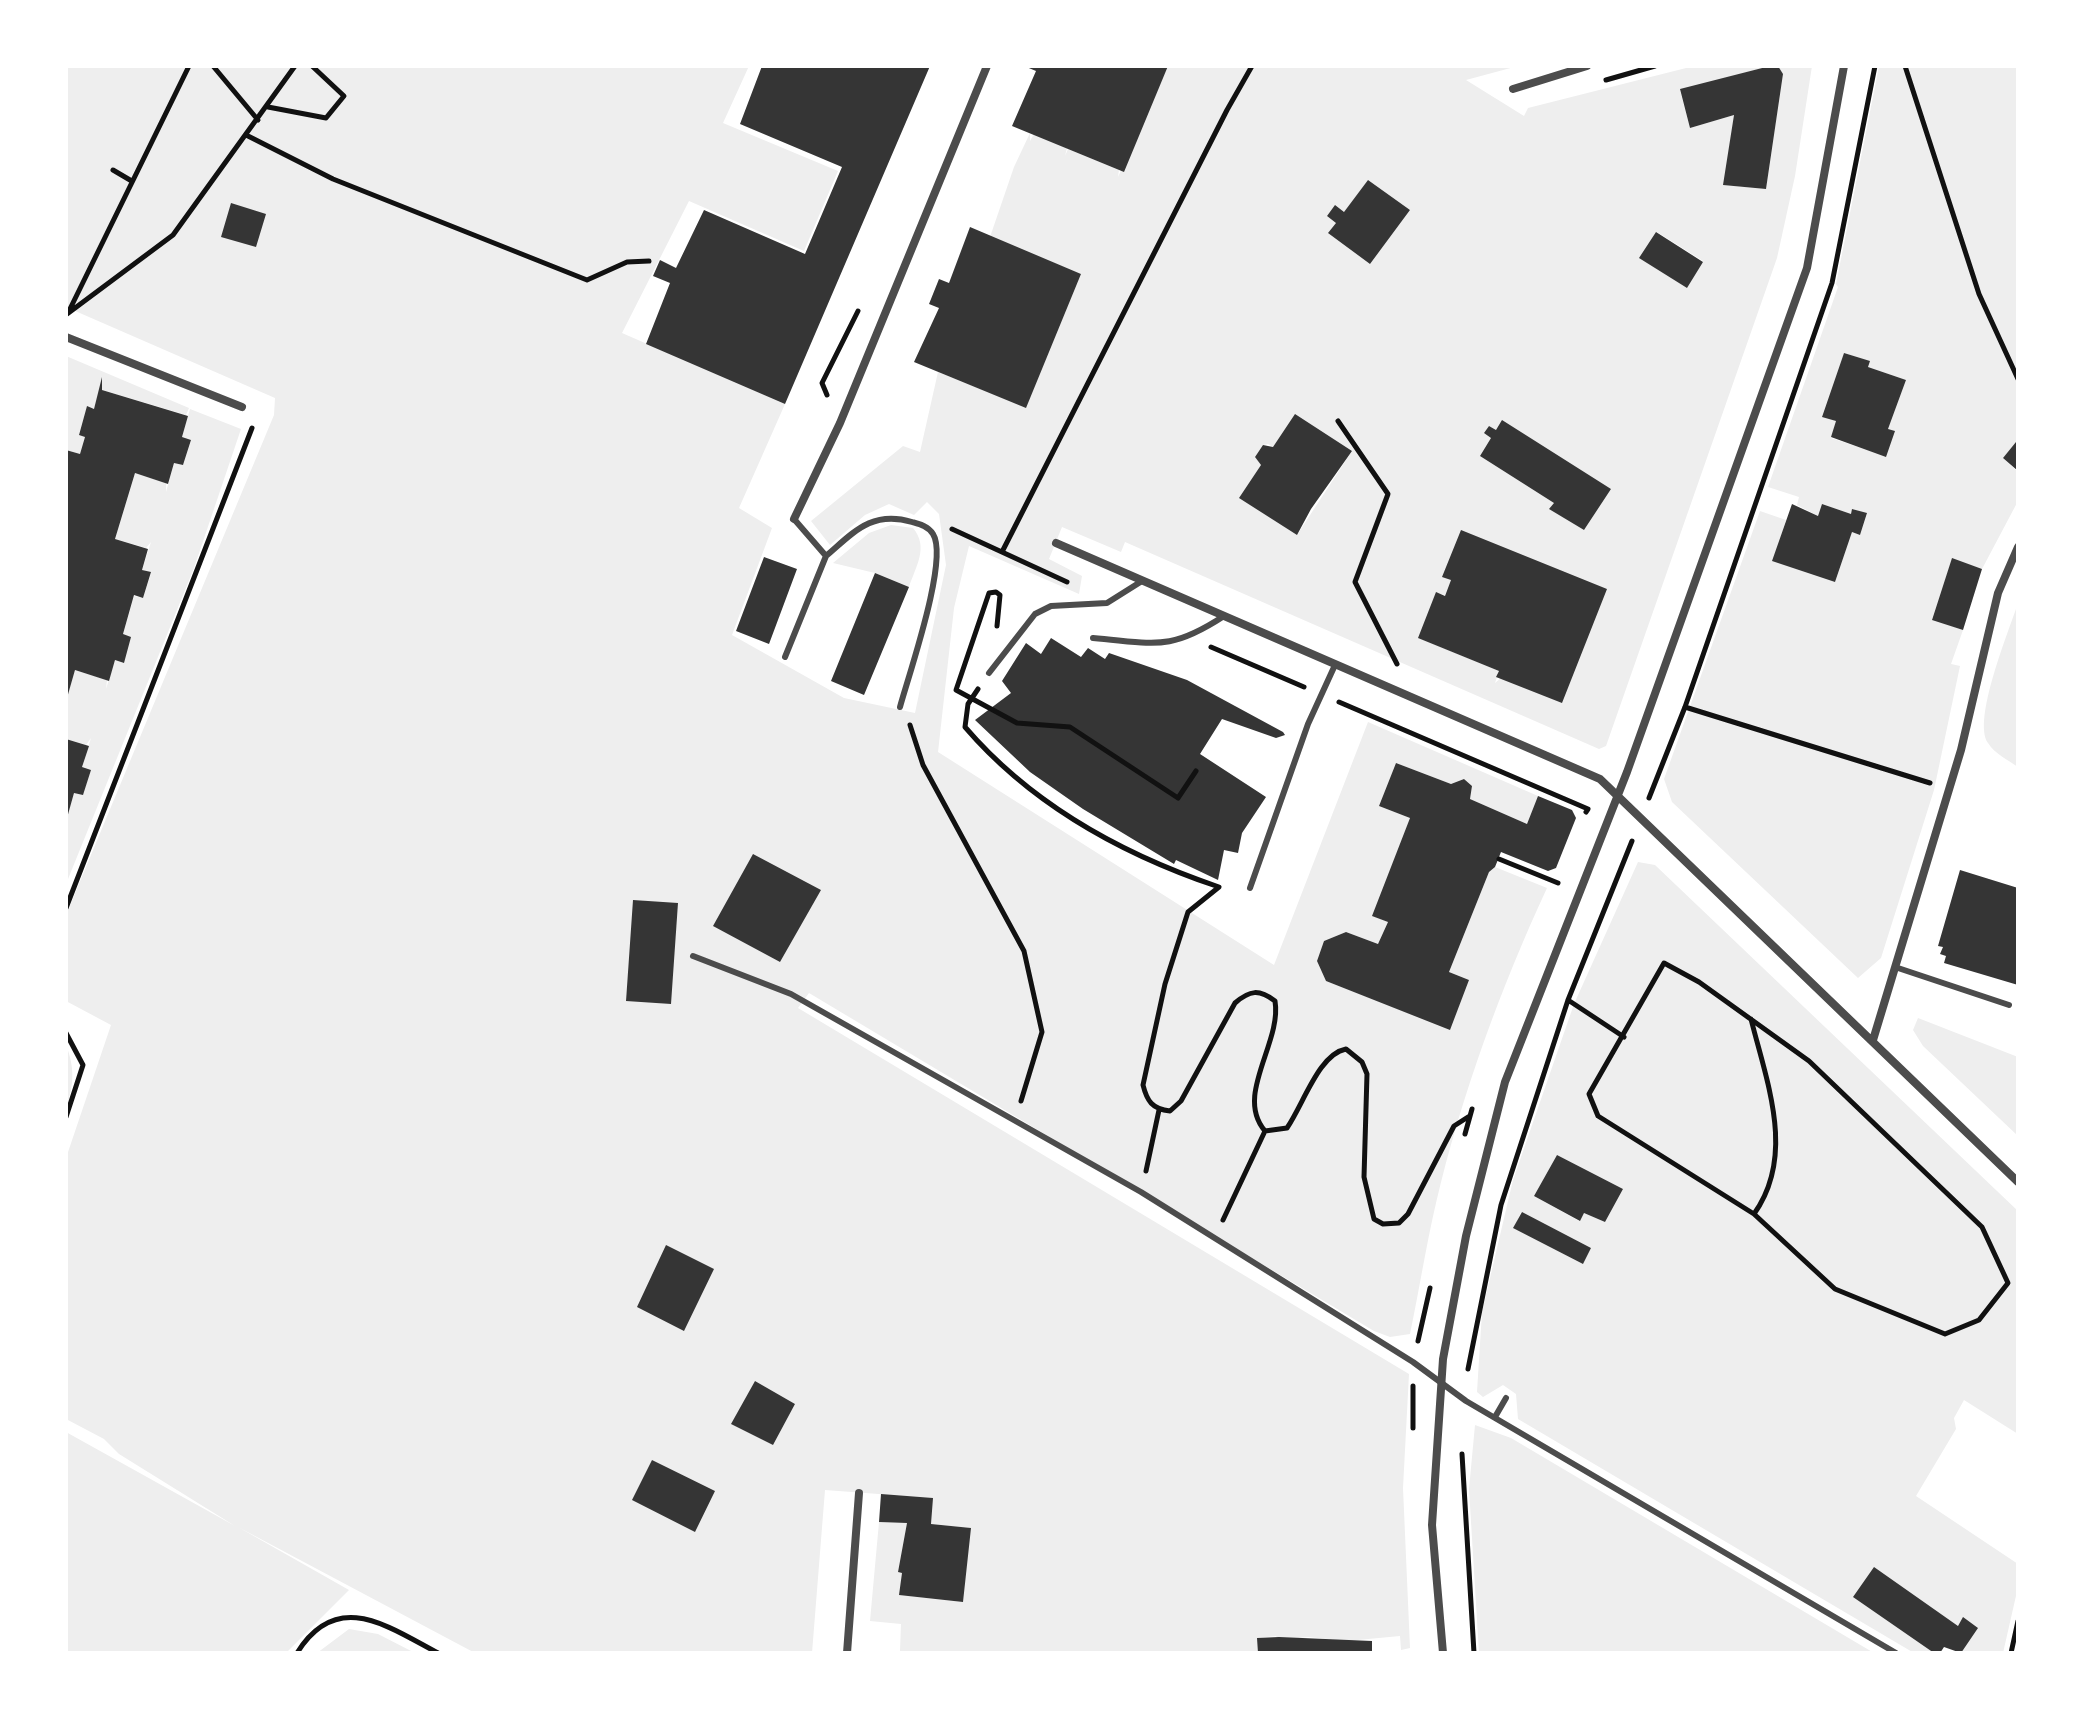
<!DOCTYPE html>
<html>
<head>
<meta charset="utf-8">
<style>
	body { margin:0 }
	#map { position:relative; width:2084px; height:1719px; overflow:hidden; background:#fff; font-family:Quicksand,sans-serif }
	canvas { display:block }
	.frame { position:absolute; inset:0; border:68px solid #fff; pointer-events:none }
</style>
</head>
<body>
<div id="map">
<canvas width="2084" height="1719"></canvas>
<div class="frame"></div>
</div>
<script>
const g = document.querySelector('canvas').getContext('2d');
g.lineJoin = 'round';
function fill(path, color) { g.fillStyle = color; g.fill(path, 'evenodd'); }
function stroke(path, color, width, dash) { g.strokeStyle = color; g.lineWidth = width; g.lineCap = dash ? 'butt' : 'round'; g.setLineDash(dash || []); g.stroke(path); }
const green = new Path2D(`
	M66 66H749L723 123 838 171 804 251 689 201 622 333 785 404 739 508 772 528 732 635 844 698 915 713 946 565 939 514 927 502 914 515 889 504 865 515 830 545 811 521 903 446 920 452 938 372 1026 407 1081 274 990 237 1014 167 1030 133V141L1034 134 1067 148 1065 156 1068 149 1119 170 1118 177 1168 66H1518L1466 80 1524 116 1528 108 1694 66H1770L1680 90 1690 128 1734 115 1724 185 1766 189 1783 74 1778 66H1812L1795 176 1777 258 1606 746 1599 749 1125 542 1121 552 1062 527 1049 559 1082 576 1079 594 969 546 954 608 938 752 1274 965 1368 722 1538 796 1527 824 1470 799 1472 786 1464 779 1451 784 1396 763 1379 806 1410 818 1373 916 1388 922 1378 944 1346 932 1324 941 1317 961 1326 981 1450 1029 1469 980 1449 972 1489 872 1495 867 1547 888C1501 987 1461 1096 1436 1203 1426 1246 1419 1291 1410 1334L1390 1337 1374 1331 809 993 798 1008 1409 1374 1403 1488 1410 1648 1401 1650 1400 1636 1347 1641 1308 1637 1279 1640 1276 1636 1258 1638V1653L900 1651 901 1624 870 1621 879 1522 907 1523 898 1572 902 1573 900 1595 963 1602 970 1528 931 1524 932 1498 825 1490 812 1653H475L238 1527 349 1590 286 1653H66V1432L235 1526 119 1454 104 1439 66 1419V1158L111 1025 66 1001V915L274 415 275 398 66 307ZM1368 180 1410 210 1370 264 1329 233 1336 223 1327 216 1335 206 1344 212ZM1657 232 1703 261 1687 288 1640 258ZM1489 426 1611 489 1584 530 1550 509 1554 503 1480 456 1491 438 1485 432ZM1268 444 1273 447 1352 451 1297 535 1240 498 1261 465 1255 457 1263 445ZM1451 580 1607 589 1495 683 1499 671 1419 638 1436 593 1445 595ZM753 855 820 890 780 962 714 926ZM634 900 678 904 670 1004 626 1000ZM755 1381 795 1404 773 1445 732 1424ZM652 1460 714 1491 633 1499Z
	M1879 66H2018V444L2003 458 2018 472V501L1982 569 1952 559 1932 619 1963 630 1951 664 1960 666 1934 790 1881 958 1858 978 1672 802 1664 779 1760 511 1786 520 1773 561 1835 582 1852 532 1860 535 1867 514 1853 509 1851 514 1822 504 1818 516 1797 505 1799 497 1768 487 1838 287 1836 284ZM1844 353 1869 361 1868 367 1906 380 1888 429 1886 456 1831 438 1836 421 1822 416Z
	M66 356 189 408 186 415 102 390V381L94 409 87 407 79 434 85 437 80 454 66 450Z
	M190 409 241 429 194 568 66 884V820L74 793 83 794 91 770 82 767 91 738 86 745 66 739V701L75 670 107 680 106 689 115 660 123 663V634L134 596 143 598 151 573 142 570 151 542 146 548 115 539 135 473 166 483V492L174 463 183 465 191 441 182 437Z
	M891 525 913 528C929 547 916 566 909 587L875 573 833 563 869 533Z
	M2018 603V767C2008 760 1995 754 1988 743 1972 720 2009 631 2018 603Z
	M1638 862 1655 865 2018 1211V1434L1964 1400 1954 1418 1956 1429 1916 1496 2018 1564V1587L2003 1653H1961L1977 1627 1963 1618 1958 1626 1874 1568 1934 1653H1914L1518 1419 1516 1394 1503 1385 1483 1397 1477 1392 1482 1312 1513 1180 1574 1004ZM1557 1155 1623 1189 1605 1222 1584 1213 1579 1221 1534 1196ZM1521 1212 1591 1248 1583 1264 1514 1228Z
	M1918 1018 2018 1057V1136L1923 1046 1913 1030Z
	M66 1045C75 1068 74 1085 66 1108Z
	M1475 1425 1511 1438 1874 1653H1479L1469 1489Z
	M349 1629 378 1634 415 1653H317Z`);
const building = new Path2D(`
	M762 66H930L785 404 646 344 670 283 653 276 660 260 676 268 704 210 805 254 842 167 740 124Z
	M1024 66H1168L1124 172 1012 126 1036 71Z
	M1770 66H1778L1783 74 1766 189 1723 185 1734 115 1690 128 1680 89Z
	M1368 180 1410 210 1370 264 1328 233 1336 223 1327 216 1335 205 1344 212Z
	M231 203 266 214 256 247 221 237Z
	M970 227 1081 274 1026 408 914 362 939 308 929 304 939 279 949 283Z
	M1656 232 1703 262 1687 288 1639 258Z
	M1844 353 1870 361 1868 367 1906 380 1888 429 1895 431 1886 457 1831 437 1836 421 1822 417Z
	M102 377V390L188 416 182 437 191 440 183 465 174 463 168 484 135 473 115 539 148 549 142 570 151 572 143 598 134 595 123 634 131 637 124 663 115 660 109 681 75 670 67 698 66 450 80 454 85 437 79 435 87 406 94 409Z
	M1295 414 1352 451 1311 509 1297 535 1239 498 1261 465 1255 457 1263 445 1273 447Z
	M1502 420 1611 489 1584 530 1549 509 1554 503 1480 456 1491 438 1484 433 1489 426 1496 430Z
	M2016 442 2018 444V471L2003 458Z
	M1792 504 1818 516 1822 504 1851 514 1852 509 1867 513 1860 535 1852 532 1835 582 1772 561Z
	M1461 530 1607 589 1562 703 1496 677 1499 671 1418 638 1436 592 1445 596 1451 580 1442 577Z
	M764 557 797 569 769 644 736 631Z
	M1952 558 1982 569 1963 630 1932 620Z
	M875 573 909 587 864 695 831 681Z
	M1051 638 1081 657 1088 648 1105 659 1109 653 1187 680 1283 732 1285 735 1276 738 1222 719 1200 754 1266 797 1242 833 1238 853 1224 850 1218 880 1176 860 1174 864 1083 809 1030 772 975 720 1011 693 1002 681 1026 643 1041 654Z
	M66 739 89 746 82 767 91 770 83 795 74 793 67 818Z
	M1396 763 1451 784 1464 779 1472 786 1470 799 1527 824 1538 796 1572 810 1576 818 1556 868 1548 871 1501 852 1495 867 1489 872 1449 972 1469 980 1450 1030 1326 981 1317 961 1324 941 1346 932 1378 944 1388 922 1372 916 1410 818 1379 806Z
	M753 854 821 890 780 962 713 926Z
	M1960 870 2018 888V985L1944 963 1946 956 1940 954 1943 947 1938 946Z
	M633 900 678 903 671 1004 626 1001Z
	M1557 1155 1623 1189 1605 1222 1584 1213 1580 1221 1534 1196Z
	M1522 1212 1591 1248 1583 1264 1513 1228Z
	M666 1245 714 1269 684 1331 637 1307Z
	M755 1381 795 1404 773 1445 731 1424Z
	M652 1460 715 1491 695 1532 632 1500Z
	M881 1494 933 1498 931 1524 971 1528 963 1602 899 1595 902 1573 898 1572 907 1523 879 1522Z
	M1874 1567 1958 1626 1963 1617 1978 1628 1961 1653 1944 1647 1940 1653H1934L1853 1597Z
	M1279 1637 1372 1641V1653H1258L1257 1638Z`);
const path = new Path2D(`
	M213 66 258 120
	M1905 66 1979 294 2018 379
	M1606 80 1655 66
	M268 107 326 118 344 96 312 66
	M248 136 333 179 587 280 627 262 649 261
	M113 170 130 180
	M68 313 189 66
	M67 314 173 235 295 66
	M827 395 822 383 858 311
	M1338 421 1388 494 1355 582 1397 664
	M952 529 1067 582
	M1003 550 1227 110 1252 66
	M997 626 1000 595 996 592 989 593 956 690 1017 723 1070 727 1178 798 1196 771
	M1211 647 1304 687
	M978 689 968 704 965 727C1031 804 1124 855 1219 887L1188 912 1165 984 1143 1085C1147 1101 1152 1109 1170 1111L1181 1101 1235 1003C1250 990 1259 989 1275 1001 1282 1043 1234 1095 1265 1131L1287 1128C1304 1103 1319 1054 1346 1049L1362 1062 1367 1074 1364 1177 1374 1219 1383 1224 1399 1223 1408 1214 1454 1126 1468 1117
	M1339 702 1588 809 1586 812
	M1685 707 1930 783
	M910 725 923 765 1024 951 1042 1032 1021 1101
	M1649 798 1685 707 1832 283 1875 66
	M1499 859 1558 883
	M66 908 252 428
	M1664 963 1699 982 1809 1061 1982 1227 2008 1283 1979 1320 1945 1334 1835 1289 1754 1214 1598 1116 1589 1094Z
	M1568 1000 1624 1037
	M1751 1019C1767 1083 1796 1155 1754 1214
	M66 1033 83 1065 66 1117
	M1465 1134 1472 1109
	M1146 1171 1159 1110
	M1223 1220 1265 1131
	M1418 1341 1430 1288
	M1468 1369 1501 1205 1568 1000 1632 841
	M1413 1428V1386
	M1462 1454 1474 1653
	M297 1653C337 1589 387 1626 438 1653
	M2011 1653 2018 1621`);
const service = new Path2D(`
	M826 556C854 532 872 510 912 522 919 524 928 526 933 534 949 559 909 674 900 707
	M1093 638C1155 643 1169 652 1224 616
	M785 657 826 556 794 519
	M989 673 1035 614 1051 606 1107 603 1142 581
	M1250 888 1308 724 1335 665
	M693 956 791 994 1141 1192 1413 1362 1466 1401 1896 1653
	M1895 967 2009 1005
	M1495 1417 1506 1398`);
const minor = new Path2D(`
	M1513 89 1587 66
	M66 337 242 407
	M794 519 840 423 987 66
	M1056 543 1600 779 2018 1182
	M1873 1040 1961 750 1998 593 2018 547
	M847 1653 859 1493
	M1443 1653 1432 1525 1443 1359 1466 1236 1505 1082 1627 772 1807 268 1844 66`);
fill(green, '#eee');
fill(building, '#353535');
stroke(path, '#111', 5);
stroke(service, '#4c4c4c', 6);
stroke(minor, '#4c4c4c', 8);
</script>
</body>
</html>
